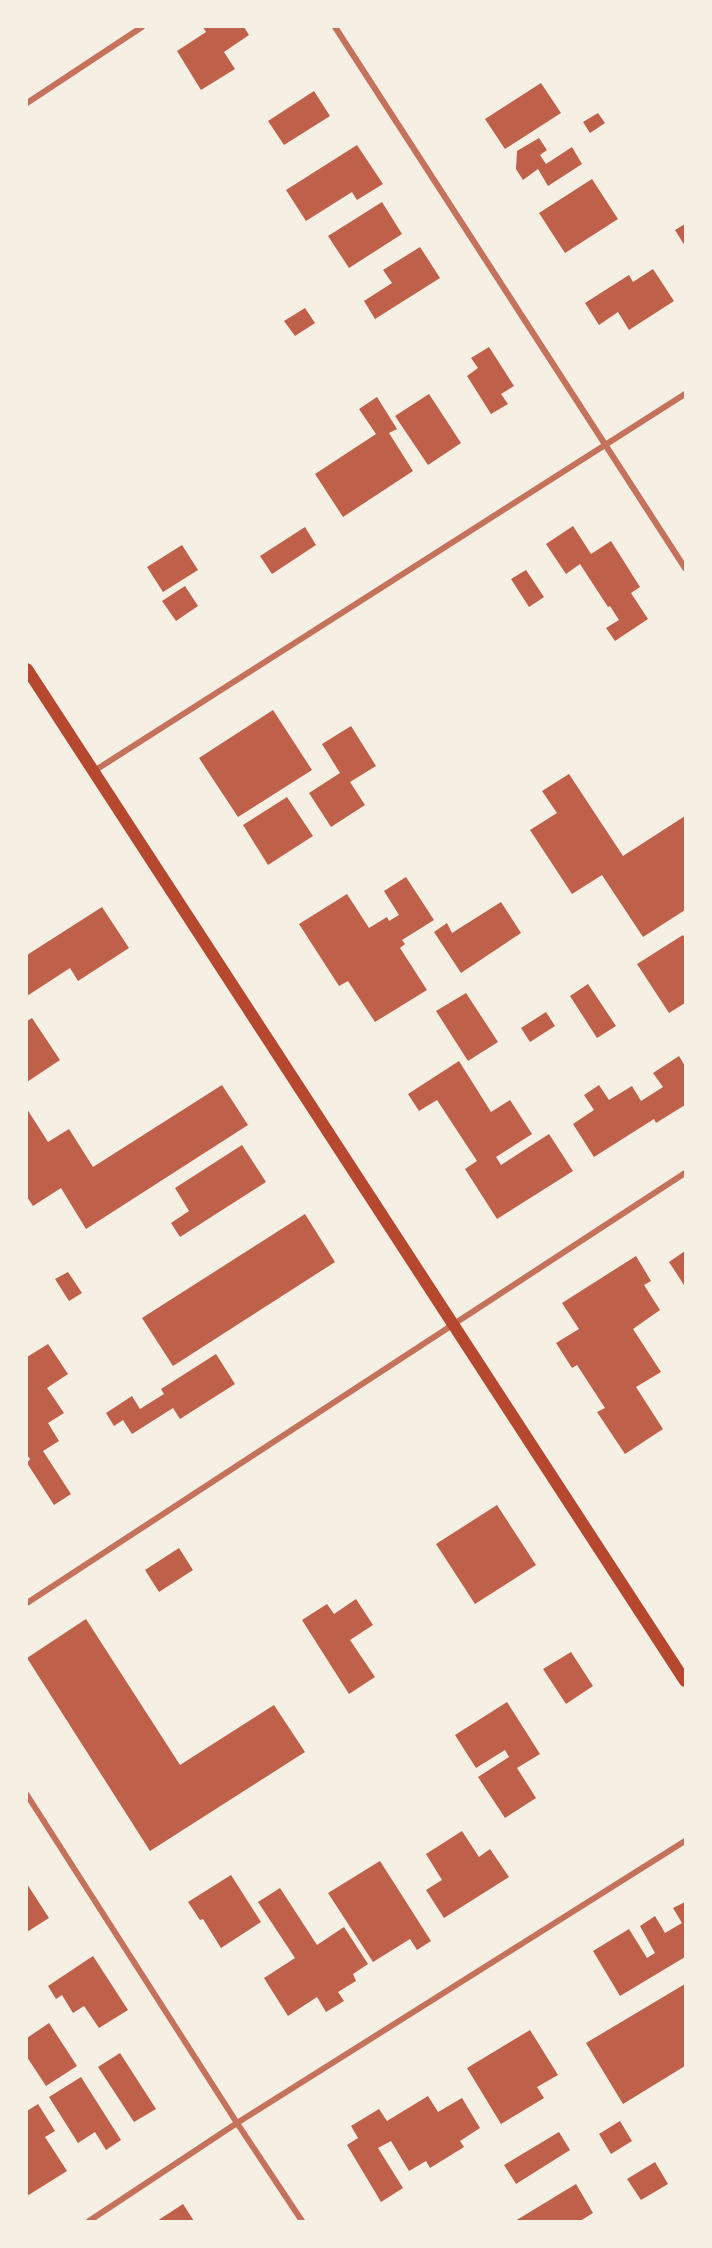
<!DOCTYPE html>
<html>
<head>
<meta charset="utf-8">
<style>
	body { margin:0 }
	#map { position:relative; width:712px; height:2248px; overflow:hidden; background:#f6efe4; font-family:"Nunito Sans",sans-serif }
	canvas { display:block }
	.frame { position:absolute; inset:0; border:28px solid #f6efe4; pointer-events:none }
</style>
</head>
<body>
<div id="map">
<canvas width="712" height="2248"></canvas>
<div class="frame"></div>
</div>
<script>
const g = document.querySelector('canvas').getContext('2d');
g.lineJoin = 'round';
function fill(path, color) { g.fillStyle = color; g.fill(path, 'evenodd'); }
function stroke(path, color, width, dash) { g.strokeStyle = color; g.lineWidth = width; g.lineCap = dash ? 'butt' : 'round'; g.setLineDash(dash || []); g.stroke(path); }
const building = new Path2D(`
	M203 27H244L249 35 224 52 235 69 201 90 177 51 206 32Z
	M541 83 561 113 505 149 485 119Z
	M314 91 330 116 284 145 268 121Z
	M598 113 605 123 590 133 583 122Z
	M539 138 547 150 540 155 546 164 572 147 582 164 548 186 538 169 523 180 516 169 517 151Z
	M357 145 383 184 357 200 352 192 306 221 286 190Z
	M592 179 618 219 565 253 539 213Z
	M382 202 402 234 349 268 328 236Z
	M685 224V246L675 230Z
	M420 247 440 278 375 319 364 301 392 283 383 270Z
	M653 269 674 301 629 330 618 312 599 325 585 303 629 275 633 282Z
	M305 308 315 323 295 336 284 321Z
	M489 347 514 386 501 394 508 404 491 414 467 376 478 368 471 358Z
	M429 394 461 443 428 465 395 416Z
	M377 397 397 429 389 433 413 471 343 517 315 474 376 434 359 409Z
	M573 526 591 554 611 541 640 587 631 593 648 619 615 641 606 628 619 620 610 606 608 607 580 564 566 574 546 544Z
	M305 527 316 545 272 574 260 556Z
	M182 545 198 570 163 592 147 567Z
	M526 570 544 597 529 607 511 579Z
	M185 586 198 606 176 621 162 601Z
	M273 710 312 770 238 817 199 758Z
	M351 726 376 766 350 782 365 805 331 827 309 793 340 773 322 744Z
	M569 774 623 856 685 816V910L643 937 602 875 572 894 530 830 557 813 542 791Z
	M287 797 313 836 268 865 243 825Z
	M406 877 434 920 402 940 405 944 400 948 427 990 375 1022 348 981 339 986 299 924 347 894 369 928 387 917 389 921 399 915 384 891Z
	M501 902 521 933 461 973 434 932 447 923 452 933Z
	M102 907 129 948 78 981 70 968 27 996V955Z
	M683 935 685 938V1003L669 1013 637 964Z
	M588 984 616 1026 597 1038 570 996Z
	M466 993 498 1042 468 1061 436 1011Z
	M546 1012 555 1026 530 1042 521 1028Z
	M32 1018 60 1060 27 1082V1021Z
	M679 1056 685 1066V1105L656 1123 654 1119 594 1157 573 1124 594 1110 584 1095 599 1085 609 1100 632 1086 641 1101 663 1087 653 1073Z
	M459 1061 491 1112 510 1100 532 1134 496 1157 501 1165 549 1134 573 1171 497 1219 465 1169 477 1161 437 1100 419 1111 408 1094Z
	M222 1085 248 1125 86 1229 61 1188 33 1206 27 1197V1109L48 1142 69 1129 93 1167Z
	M242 1145 266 1182 180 1237 171 1223 189 1211 175 1188Z
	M305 1214 335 1262 173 1366 142 1318Z
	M685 1251V1284L684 1285 669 1262Z
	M636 1256 651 1281 644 1285 660 1310 633 1329 661 1372 636 1387 663 1429 625 1454 597 1412 605 1408 577 1365 572 1368 556 1343 579 1329 562 1303Z
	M68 1272 82 1293 69 1301 55 1279Z
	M48 1344 68 1374 47 1388 64 1413 48 1423 59 1441 43 1451 71 1494 54 1505 27 1463 30 1459 27 1455V1357Z
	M216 1354 235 1384 180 1419 173 1408 132 1434 123 1420 114 1426 106 1413 132 1396 140 1409 164 1394 161 1389Z
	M497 1505 536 1565 475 1604 436 1544Z
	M179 1548 193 1570 159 1592 145 1570Z
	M356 1599 373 1625 350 1640 375 1677 349 1694 302 1620 327 1604 334 1614Z
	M86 1619 180 1765 274 1705 305 1752 150 1851 27 1658Z
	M571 1652 593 1686 566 1704 543 1669Z
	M507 1702 540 1754 517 1768 536 1798 505 1818 478 1777 509 1757 505 1750 476 1768 455 1735Z
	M462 1831 479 1857 490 1849 509 1877 444 1918 426 1890 442 1880 426 1854Z
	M380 1861 431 1941 417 1950 410 1939 373 1962 328 1893Z
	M231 1875 261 1922 221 1948 203 1919 200 1920 188 1902Z
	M27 1884 49 1918 27 1932Z
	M280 1888 317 1945 344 1927 368 1964 353 1974 356 1981 338 1992 344 2001 326 2012 317 1997 288 2016 264 1978 295 1958 258 1902Z
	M685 1902V1957L620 1996 593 1951 629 1929 647 1958 655 1953 640 1926 655 1916 665 1933 682 1923 673 1908Z
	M93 1956 128 2010 99 2028 84 2006 73 2013 62 1995 56 1999 48 1986Z
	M685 1984V2066L623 2104 586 2043Z
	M49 2023 77 2066 46 2086 27 2057V2038Z
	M530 2030 558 2075 537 2087 544 2098 501 2124 467 2068Z
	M120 2053 156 2109 134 2122 98 2067Z
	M81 2077 121 2140 106 2150 95 2132 78 2143 49 2097Z
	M428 2096 438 2112 462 2098 480 2128 460 2141 464 2147 430 2168 426 2161 409 2171 391 2141 378 2148 403 2188 381 2202 347 2145 358 2138 351 2126 379 2109 387 2121Z
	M38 2104 55 2131 45 2137 67 2171 27 2196V2111Z
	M620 2121 632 2141 611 2154 599 2134Z
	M559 2132 570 2150 516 2184 504 2165Z
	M655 2162 668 2184 641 2200 627 2179Z
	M576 2184 593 2213 580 2221H515Z
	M183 2204 194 2221H157Z`);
const minor = new Path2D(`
	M335 27 685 568
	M27 103 142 27
	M94 771 685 394
	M27 1603 685 1173
	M27 1795 237 2123 302 2221
	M89 2221 237 2123 685 1841`);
const secondary = new Path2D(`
	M27 669 685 1681`);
fill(building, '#bf614a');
stroke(minor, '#c5725c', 6);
stroke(secondary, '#b5482f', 12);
</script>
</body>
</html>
